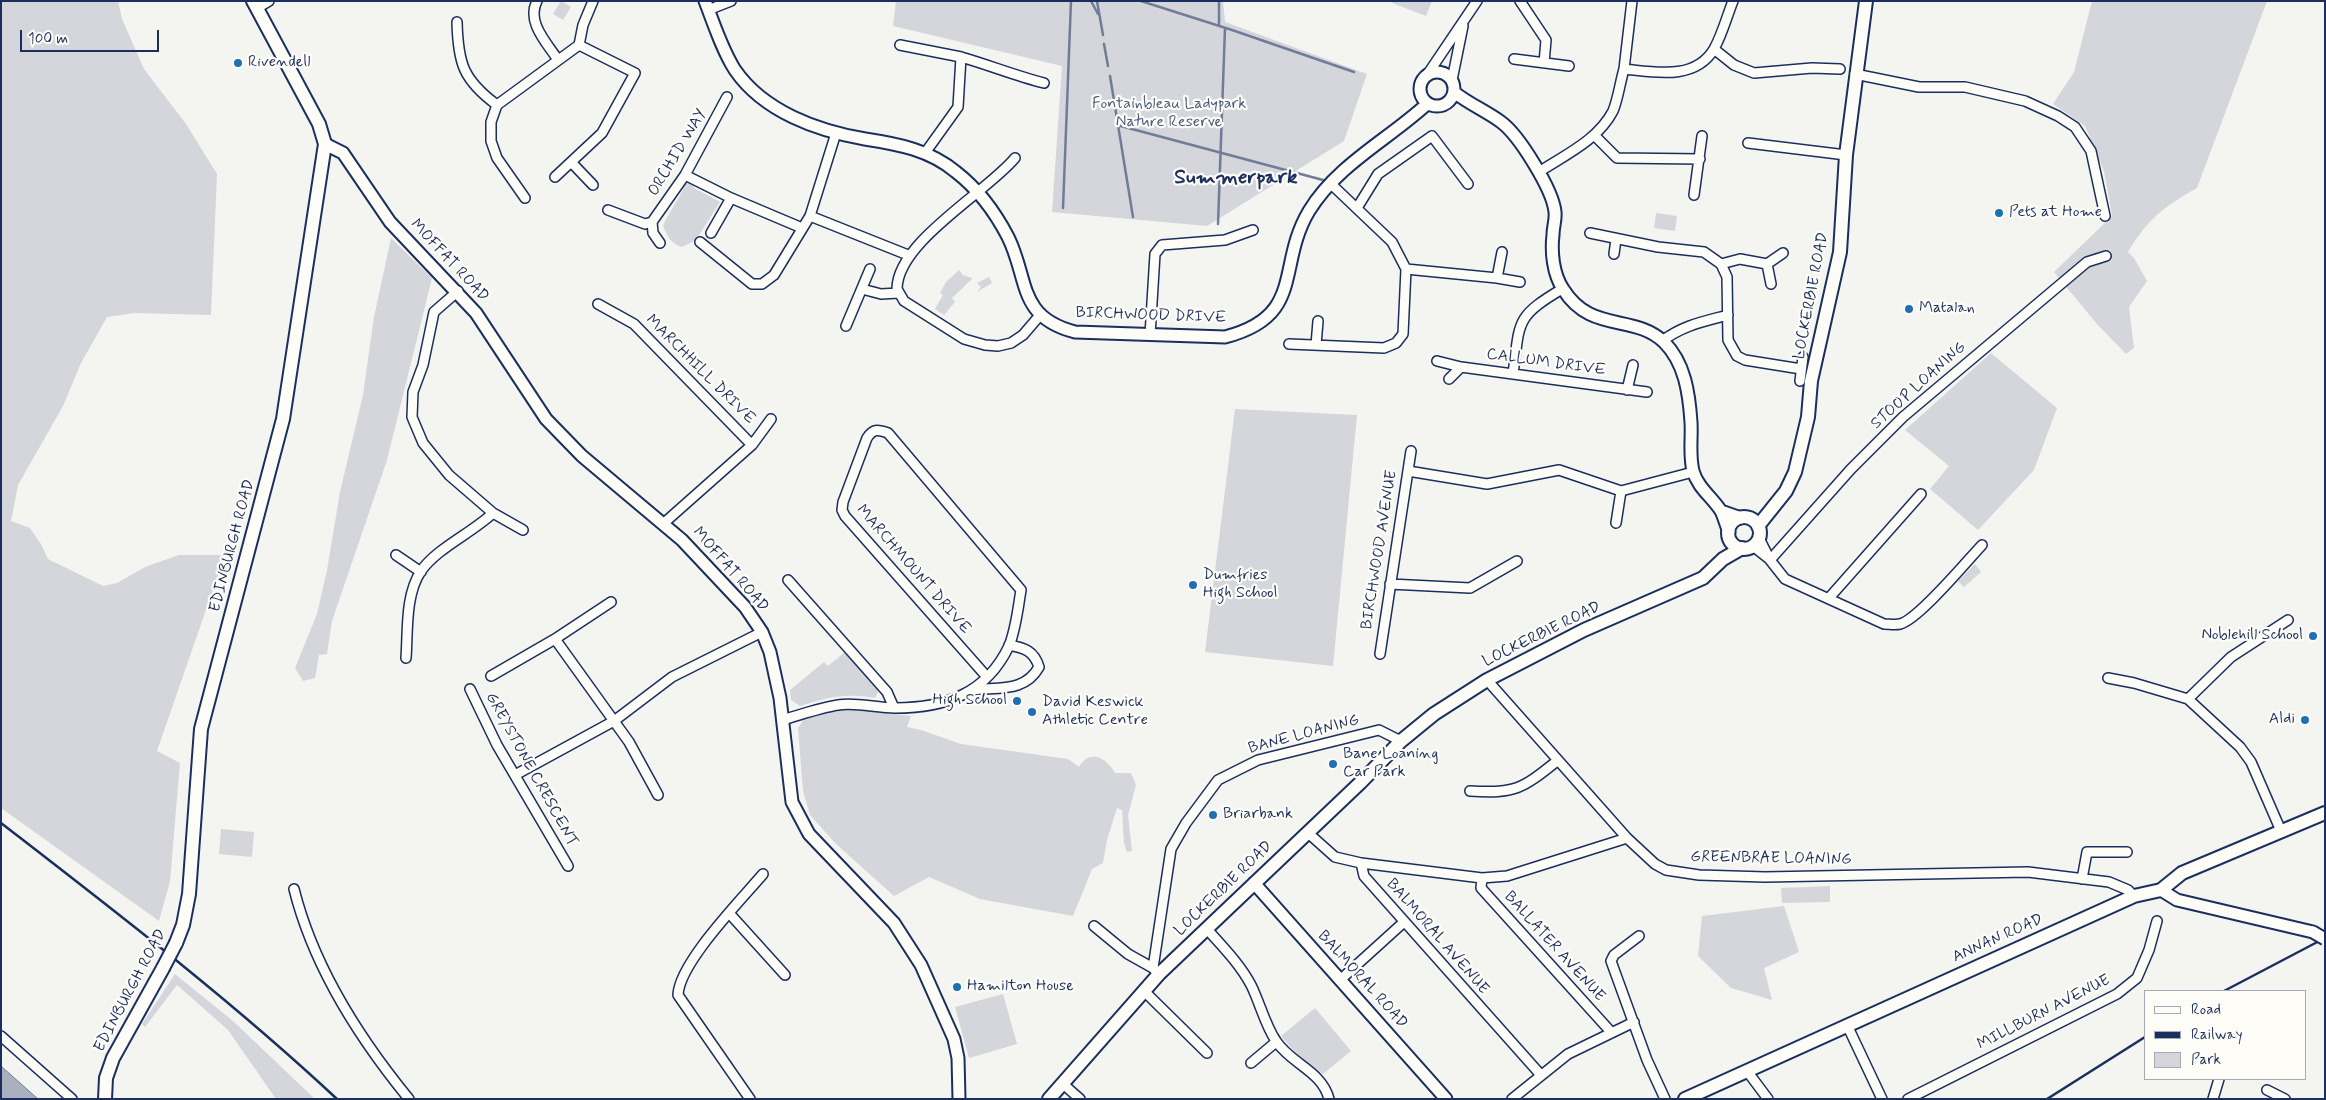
<!DOCTYPE html>
<html>
<head>
<meta charset="utf-8">
<style>
	body { margin:0 }
	#map { position:relative; width:2326px; height:1100px; overflow:hidden; background:#f4f4f1; font-family:Mynerve,sans-serif }
	canvas { display:block }
	.frame { position:absolute; inset:0; border:2px solid #1b2f5e; pointer-events:none }
	.legend { position:absolute; left:2144px; top:990px; width:162px; height:90px; box-sizing:border-box; background:#fdfcf7; border:1px solid #a3aaba; margin:0; padding:6px 9px; list-style:none; font-size:15px; color:#1b2f5e }
	.legend li { display:flex; align-items:center; gap:10px; height:25px }
	.legend b { width:25px; border:1px solid #a3aaba }
	.scale { position:absolute; left:20px; top:30px; width:139px; height:22px; box-sizing:border-box; border:2px solid #1b2f5e; border-top:0; padding-left:6px; font-size:15px; line-height:18px; white-space:nowrap; color:#1b2f5e; -webkit-text-stroke:4px #fdfcf7; paint-order:stroke }
</style>
</head>
<body>
<div id="map">
<canvas width="2326" height="1100"></canvas>
<div class="frame"></div>
<ul class="legend">
<li><b style="height:6px;background:#fdfcf7"></b>Road</li>
<li><b style="height:6px;background:#1b2f5e"></b>Railway</li>
<li><b style="height:14px;background:#d4d6db"></b>Park</li>
</ul>
<div class="scale">100 m</div>
</div>
<script>
const g = document.querySelector('canvas').getContext('2d');
g.lineJoin = 'round';
function fill(path, color) { g.fillStyle = color; g.fill(path, 'evenodd'); }
function stroke(path, color, width, dash) { g.strokeStyle = color; g.lineWidth = width; g.lineCap = dash ? 'butt' : 'round'; g.setLineDash(dash || []); g.stroke(path); }
function write(font, color, halo, rows, align = 'center') {
  g.font = font + ' Mynerve,sans-serif'; g.lineWidth = 4.5; g.setLineDash([]); g.textBaseline = 'middle'; g.strokeStyle = halo; g.fillStyle = color; for (const [text, x, y, turn = 0] of rows) {
    g.save(); g.translate(x, y); g.rotate((+turn || 0) * Math.PI / 180); g.textAlign = isNaN(turn) ? turn : align; if (halo) g.strokeText(text, 0, 0); g.fillText(text, 0, 0); g.restore();
  }
}
const green = new Path2D(`
	M1 1H118L122 19 144 69 186 124 217 174 211 315 135 313 107 317 81 363 63 406 18 485 11 521 30 528 41 544 48 559 103 586 117 583 145 567 179 555H225L157 751 180 763 170 881 159 921 1 808Z
	M561 1 571 7 563 20 553 14Z
	M896 1H1223L1225 22 1367 74 1344 141 1207 226 1052 212 1062 66 893 26Z
	M1393 1H1432L1426 16 1392 3Z
	M2092 1H2267L2197 188C2163 207 2148 219 2128 252L2134 258 2147 281 2129 307 2134 348 2126 354 2097 324 2054 272 2112 216 2104 171 2085 126 2053 104 2074 72Z
	M688 182 693 183 694 188 720 202 696 240 682 247C670 243 668 237 663 226 669 211 680 199 685 184Z
	M1656 213 1677 216 1675 231 1654 228Z
	M391 238 432 278 387 460 332 621 327 654 319 655 315 678 303 681 295 668 317 614 327 570 340 492 363 395 374 317Z
	M959 270 963 275 972 278 971 280 952 298 955 302 944 315 935 309 943 295 940 293 946 282Z
	M989 277 992 283 977 292 981 287 977 283Z
	M1991 353 2057 408 2034 470 1978 530 1930 489 1949 466 1905 430Z
	M1235 409 1357 415 1333 666 1205 652Z
	M1975 564 1981 572 1964 587 1958 581Z
	M845 652 877 688 878 692 875 698C845 693 829 697 800 706L791 700 790 690 824 662 828 666Z
	M842 710 870 711 911 716 907 727 921 730 961 744 1068 759 1079 767C1090 748 1107 759 1115 773H1131L1136 785 1128 815 1132 851 1127 852 1124 843 1122 810 1117 808 1107 840 1103 863 1092 869 1073 916 980 899 929 877 894 896 836 844 810 815 803 791 798 728 804 719Z
	M221 829 254 832 252 857 219 854Z
	M1830 886V902L1782 903 1781 888Z
	M1784 906 1799 952 1764 968 1772 1000 1731 988 1698 956 1702 916Z
	M175 974 233 1021 315 1099H276L228 1030 177 985 145 1027 142 1024Z
	M1003 994 1017 1044 969 1058 955 1007Z
	M1315 1008 1351 1051 1323 1074 1295 1052 1281 1036Z`);
const water = new Path2D(`
	M1 1067H2L38 1099H1Z`);
const stream = new Path2D(`
	M1091 1 1098 14
	M1097 1 1103 35
	M1141 1 1232 30 1354 72
	M1219 26V1
	M1104 44 1108 66
	M1110 76 1133 217
	M1117 125 1323 180
	M1063 208 1071 1
	M1218 224 1225 28`);
const street = new Path2D(`
	M537 1C526 22 547 43 558 60
	M1520 1 1546 40 1544 63
	M257 8 269 1
	M708 10 731 1
	M457 22C458 63 463 80 497 105
	M579 45 583 25 593 1
	M900 45 961 57 958 107 925 153
	M1714 49 1734 65 1754 73 1812 68 1840 69
	M961 57C989 65 1016 76 1044 83
	M1514 59 1569 66
	M1624 69 1632 1
	M1855 74 1919 87H1965L2025 101 2058 116 2075 127 2091 151 2105 216
	M1427 75 1477 1
	M1452 80 1463 26
	M1594 135 1617 158 1700 159
	M1748 143 1846 155
	M1015 158C987 192 897 242 897 289L904 301 964 339 985 345 998 346 1011 343 1023 335 1041 314
	M571 162 593 185
	M1539 172C1565 155 1598 140 1613 111 1618 99 1620 83 1624 69 1654 72 1695 81 1714 49 1722 35 1727 16 1733 1
	M685 175 731 198 802 228
	M555 177 602 133 635 73 579 45
	M1694 195 1702 136
	M525 198 497 158 491 141V122L497 105 579 45
	M1357 208 1378 174 1432 136 1468 184
	M608 210 645 224 652 222 685 175 727 97
	M810 216 908 255
	M652 222 653 233 660 243
	M711 233 731 198
	M1590 233 1658 247 1704 252 1721 264 1727 277 1728 340 1737 356 1745 360 1801 369
	M700 242 752 284H762L774 275 810 216 836 133
	M1614 254 1616 239
	M1721 264 1740 259 1767 264 1771 284
	M1767 264 1783 253
	M1406 269 1497 278 1520 282
	M1497 278 1502 252
	M862 289 881 294 898 293
	M458 291 434 312 423 365 413 392 412 417 423 443 449 475 493 513 523 530
	M598 304 634 324 752 445
	M846 326 870 269
	M1150 335 1155 254 1162 245 1225 240 1253 230
	M1662 341C1684 325 1702 322 1728 315
	M1289 344 1384 348 1396 343 1403 334 1406 269 1392 242 1330 183
	M1316 345 1318 321
	M1437 361 1461 367 1647 392
	M1513 374C1520 321 1515 317 1562 289
	M1449 379 1461 367
	M1800 381 1803 357
	M1627 390 1633 365
	M1408 471 1487 484 1559 470 1621 491 1693 472
	M664 523 752 445 771 419
	M1616 523 1621 491
	M1759 538 1770 560 1785 579 1884 624C1889 624 1895 625 1900 624 1918 620 1967 561 1982 545
	M1753 546 1768 558
	M396 555 421 572
	M1770 560 1851 469 1903 417 2087 262 2106 256
	M788 580 887 692 894 708
	M1390 584 1470 588 1517 561
	M1829 598 1921 494
	M555 639 629 742 658 795
	M1380 654 1411 451
	M406 658C408 631 405 595 421 571 437 548 472 533 493 513
	M491 676 555 639 611 602
	M2108 678 2134 683 2188 699 2240 747 2251 762 2281 831
	M1487 680 1627 838 1655 864 1666 870 1699 875 1765 877 2028 872 2109 882 2128 890 2134 896
	M470 689 497 745 568 866
	M973 690C1000 687 1025 692 1039 667 1034 651 1025 648 1009 645
	M2188 699 2231 657 2288 620
	M782 720C800 715 819 708 838 705 856 702 876 708 895 708 945 708 986 694 1009 646 1016 629 1018 608 1021 590L888 433C877 429 873 429 867 438L843 502 842 510 845 516 987 677
	M515 775 614 721 672 677 762 632
	M1470 791C1515 794 1522 789 1557 761
	M1307 832 1335 857 1361 863 1364 876 1540 1074
	M1361 863 1482 878 1507 876 1627 838
	M1482 878 1481 888 1611 1032
	M2082 879 2087 852H2127
	M294 889C313 965 359 1038 409 1099
	M729 913 785 975
	M1094 926 1128 954 1153 968
	M1206 928C1222 946 1240 964 1251 985 1260 1003 1265 1025 1276 1041 1291 1064 1322 1071 1329 1099
	M1639 936 1614 955 1611 961 1647 1060 1665 1099
	M1159 974 1153 968 1171 849 1186 823 1218 780 1258 760 1379 730 1401 741
	M1340 980 1404 922
	M1144 991 1207 1053
	M1847 1025 1882 1099
	M1 1036 72 1099
	M1251 1063 1276 1042
	M1747 1071 1768 1099
	M1062 1083 1080 1099
	M2267 1090 2285 1099
	M750 1099 678 995C679 963 741 900 763 874
	M1512 1099 1568 1054 1634 1022
	M1908 1099 2117 994 2137 978 2149 950 2157 921
	M2213 1099 2219 1079`);
const secondary = new Path2D(`
	M705 1C714 24 722 50 735 70 764 112 818 131 865 139 898 144 930 150 956 172 978 189 995 212 1008 237 1029 279 1017 317 1075 332L1225 337C1306 316 1276 266 1309 211 1337 165 1389 139 1427 104
	M1420 89a17 17 0 1 1 34 0a17 17 0 1 1-34 0Z
	M1454 92C1469 104 1486 111 1501 122 1519 135 1553 190 1555 212 1556 219 1553 227 1553 235 1551 252 1553 274 1563 289 1591 334 1633 313 1664 342 1685 363 1689 393 1691 422 1692 438 1689 455 1693 471 1698 488 1712 497 1721 511 1724 517 1726 525 1729 532
	M325 144 343 153 390 222 476 313 546 419 582 456 682 540 745 607 762 632 770 652 780 698 792 802 809 834 894 923 921 965 954 1039 958 1058 959 1099
	M1721 511 1741 518
	M1254 883 1446 1099
	M2161 890 2177 900 2313 932`);
const primary = new Path2D(`
	M1728 533a16 16 0 1 1 32 0a16 16 0 1 1-32 0Z
	M1758 526 1786 491 1795 472 1808 417 1811 381 1840 252 1846 155 1866 1
	M176 943 183 925 189 894 201 729 283 419 325 144 319 124 253 1
	M105 1099 106 1078 113 1058 163 968
	M1049 1099 1159 974 1360 783 1401 741 1434 714 1487 680 1584 630 1703 578 1723 559 1742 548
	M1685 1099 2134 896 2161 890 2182 873 2325 813`);
const rail = new Path2D(`
	M1 823C116 912 231 1000 337 1099
	M2224 991 2325 938
	M2047 1099 2145 1037`);
const secondaryBridge = new Path2D(`
	M2313 932 2325 939`);
const primaryBridge = new Path2D(`
	M163 968 176 943`);
const markers = [
	[238,63,5,"#1f6fb2"],
	[1999,213,5,"#1f6fb2"],
	[1909,309,5,"#1f6fb2"],
	[1193,585,5,"#1f6fb2"],
	[2313,636,5,"#1f6fb2"],
	[1017,701,5,"#1f6fb2"],
	[1032,712,5,"#1f6fb2"],
	[2305,720,5,"#1f6fb2"],
	[1333,764,5,"#1f6fb2"],
	[1213,815,5,"#1f6fb2"],
	[957,987,5,"#1f6fb2"]
];
const poiNames = [
	["Rivendell",248,63],
	["Pets at Home",2009,213],
	["Matalan",1919,309],
	["Dumfries",1203,576],
	["High School",1203,594],
	["Noblehill School",2303,636,"right"],
	["High School",1007,701,"right"],
	["David Keswick",1042,703],
	["Athletic Centre",1042,721],
	["Aldi",2295,720,"right"],
	["Bane Loaning",1343,755],
	["Car Park",1343,773],
	["Briarbank",1223,815],
	["Hamilton House",967,987]
];
const parkNames = [
	["Fontainbleau Ladypark",1169,105],
	["Nature Reserve",1169,123]
];
const streetNames = [
	["ORCHID WAY",678,153,-59],
	["MOFFAT ROAD",449,261,47],
	["LOCKERBIE ROAD",1812,296,-79],
	["BIRCHWOOD DRIVE",1151,316,2],
	["CALLUM DRIVE",1546,363,8],
	["MARCHHILL DRIVE",700,370,45],
	["STOOP LOANING",1919,386,-42],
	["EDINBURGH ROAD",233,546,-75],
	["BIRCHWOOD AVENUE",1380,550,-81],
	["MOFFAT ROAD",730,570,49],
	["MARCHMOUNT DRIVE",913,570,49],
	["LOCKERBIE ROAD",1542,635,-26],
	["BANE LOANING",1304,735,-15],
	["GREYSTONE CRESCENT",531,770,61],
	["GREENBRAE LOANING",1771,859,1],
	["LOCKERBIE ROAD",1224,889,-44],
	["BALMORAL AVENUE",1437,937,49],
	["ANNAN ROAD",1998,939,-24],
	["BALLATER AVENUE",1554,947,48],
	["BALMORAL ROAD",1362,980,48],
	["EDINBURGH ROAD",131,991,-62],
	["MILLBURN AVENUE",2044,1013,-27]
];
const districtNames = [
	["Summerpark",1236,179]
];
fill(green, '#d4d6db');
fill(water, '#aab0bf');
stroke(water, '#717c98', 1);
stroke(stream, '#717c98', 2.5);
stroke(street, '#1b2f5e', 12);
stroke(secondary, '#1b2f5e', 15);
stroke(primary, '#1b2f5e', 16);
stroke(street, '#fdfcf7', 9);
stroke(secondary, '#fdfcf7', 11);
stroke(primary, '#fdfcf7', 12);
stroke(rail, '#1b2f5e', 2.5);
stroke(secondaryBridge, '#1b2f5e', 15, []);
stroke(primaryBridge, '#1b2f5e', 16, []);
stroke(secondaryBridge, '#fdfcf7', 11);
stroke(primaryBridge, '#fdfcf7', 12);
for (const [x, y, r, color] of markers) { const dot = new Path2D(); dot.arc(x, y, r, 0, 2 * Math.PI); g.fillStyle = color; g.fill(dot); stroke(dot, '#fdfcf7', 2); }
write('16px', '#1b2f5e', '#fdfcf7', poiNames, 'left');
write('16px', '#49597d', '#fdfcf7', parkNames);
write('16px', '#1b2f5e', '#fdfcf7', streetNames);
write('bold 21px', '#1b2f5e', '#fdfcf7', districtNames);
</script>
</body>
</html>
